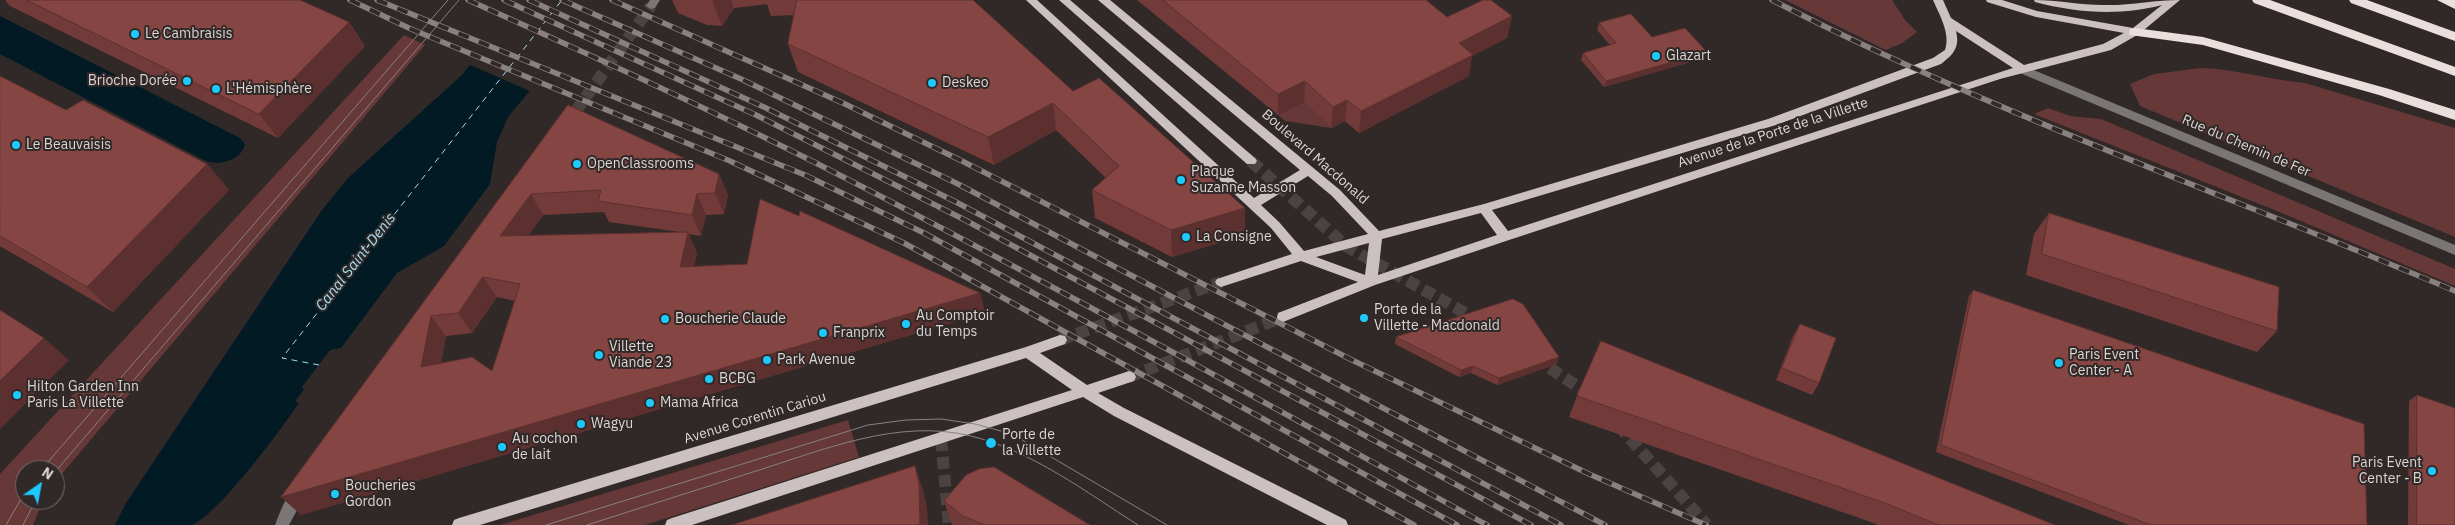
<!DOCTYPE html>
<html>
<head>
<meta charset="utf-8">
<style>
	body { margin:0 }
	#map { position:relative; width:2455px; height:525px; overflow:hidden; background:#312928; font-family:"IBM Plex Sans",sans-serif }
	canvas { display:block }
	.north { position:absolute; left:15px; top:460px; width:50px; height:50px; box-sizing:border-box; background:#312928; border:1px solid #756e6d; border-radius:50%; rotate:33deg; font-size:14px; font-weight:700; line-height:20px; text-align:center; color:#dbd5d4 }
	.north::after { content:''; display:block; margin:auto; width:18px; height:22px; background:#1dc9fd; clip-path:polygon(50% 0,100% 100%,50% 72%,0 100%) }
</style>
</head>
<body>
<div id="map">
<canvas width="2455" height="525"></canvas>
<div class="north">N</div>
</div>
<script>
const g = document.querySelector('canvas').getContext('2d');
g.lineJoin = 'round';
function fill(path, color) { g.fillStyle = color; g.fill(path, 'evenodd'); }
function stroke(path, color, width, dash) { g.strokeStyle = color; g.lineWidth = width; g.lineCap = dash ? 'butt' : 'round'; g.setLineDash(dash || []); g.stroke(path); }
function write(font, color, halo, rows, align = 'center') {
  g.font = font + ' "IBM Plex Sans",sans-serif'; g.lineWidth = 4; g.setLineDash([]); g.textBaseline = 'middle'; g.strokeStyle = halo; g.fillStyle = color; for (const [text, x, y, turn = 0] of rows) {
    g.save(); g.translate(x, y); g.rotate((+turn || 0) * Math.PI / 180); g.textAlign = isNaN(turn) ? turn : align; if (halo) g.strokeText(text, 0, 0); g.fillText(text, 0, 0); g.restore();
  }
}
const green = new Path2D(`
	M1785 0H1892L1905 20 1917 32 1902 43 1886 50Z
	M404 35 425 45 55 482V470H25V500H43L33 525H0V474Z
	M2201 68C2236 69 2270 80 2305 83L2455 128V237L2140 106 2130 84 2154 74Z
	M1304 102 1331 128 1285 121 1278 115Z
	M2048 108 2070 116 2101 119 2455 269V286L2277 211 2034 114Z
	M848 420 859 457 645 525H500Z`);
const water = new Path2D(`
	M522 0 532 88 508 117 497 142 490 184 444 246 397 273 341 348 330 350 302 387 304 390 295 401 299 403C279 432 222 510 192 525H115L126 503 322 210 348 178 462 75Z
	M0 16 240 138 245 144C242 160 220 166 206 161L0 54Z`);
const pier = new Path2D(`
	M519 0H603L532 92 468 64Z`);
const ferry = new Path2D(`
	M319 365 282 358 562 0`);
const minorTunnel = new Path2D(`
	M575 112 651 6
	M941 439 949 525`);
const majorTunnel = new Path2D(`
	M1251 161 1346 246 1481 322
	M1060 340 1221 282
	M1535 358 1593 397
	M1129 377 1283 317
	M1618 425 1707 525`);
const minor = new Path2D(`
	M650 0H660L655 8 651 9 646 6Z
	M2024 66 2455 245V255L2020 73 2019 70Z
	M300 486 305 488 307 492 289 525H275C280 513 287 490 300 486Z`);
const major = new Path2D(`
	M1026 0H1037L1254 198 1300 170 1098 0H1110L1340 190 1379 231 1484 204 1768 119 1933 58 1945 50C1951 34 1939 14 1933 0H1943L1951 18 2024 65 2103 44 2124 33 2036 17 1987 2 1986 0H2002L2037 11 2133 28 2162 5C2121 16 2076 13 2035 2L2034 0C2057 0 2080 5 2103 5 2129 6 2154 0 2180 0L2139 34 2111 50 2000 79 1509 240 1375 285 1283 322 1278 321 1277 317 1278 313 1358 282 1301 261 1221 287 1217 285 1215 282 1217 279 1292 254 1271 228ZM1956 31 2013 68 1508 231 1492 210 1776 125 1941 64C1954 54 1960 47 1956 31ZM1308 176 1332 196 1368 234 1304 251 1279 222 1261 205ZM1481 213 1497 235 1378 275 1382 239ZM1369 243 1365 275 1316 257Z
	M1059 0H1070L1255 158 1257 161 1255 164H1247Z
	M1060 335 1065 336 1067 340 1065 344 1040 353 1087 385 1129 371 1134 373 1136 377 1134 381 1098 393 1124 408 1346 520 1348 525H1327L1114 416 1083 397 692 525H665L667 520 672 518 1072 390 1026 358 480 525H452L454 520 459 518 1026 347Z`);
const highway = new Path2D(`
	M2252 0H2270L2455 67V76L2254 3Z
	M2349 0H2367L2455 32V41L2351 3Z
	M2437 0H2455V9Z
	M2135 28 2203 37 2389 89 2455 110V120L2379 95 2203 45 2130 35 2129 32 2130 29Z`);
const tram = new Path2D(`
	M41 470 448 0
	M55 472 459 0
	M6 525 25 492
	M23 525 36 500
	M546 525 868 425 906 420 941 419 975 424 1012 434 1167 525
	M587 525C642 507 698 490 753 472 823 450 898 418 971 436 1032 451 1086 492 1138 525`);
const rail = new Path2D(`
	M350 0 411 29 730 161 904 243 1414 525
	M377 0 805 175 924 233 1457 525
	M468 0C583 52 699 104 812 161 1040 277 1263 402 1487 525
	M504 0 756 115 965 220 1531 525
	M529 0 766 108 956 202 1561 525
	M562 0 741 79 956 183 1605 525
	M612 0 845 104 962 161 1352 360 1589 474 1706 525
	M1772 0C1992 113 2227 195 2455 291`);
const wall = new Path2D(`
	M5 0H300L349 22 365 46 278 138 10 6Z
	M672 0H973L1073 91 1245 235 1172 257 1095 218 1092 190 1106 178 1056 130 994 165 798 72 788 44 794 15 771 16 767 4 734 8 722 26 707 25 678 13Z
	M1137 0H1426L1447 17 1512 16 1507 38 1472 56 1469 76 1359 133 1345 121 1331 128 1304 102 1278 115Z
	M1599 23 1652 37 1707 52 1704 58 1604 87 1581 60 1583 53 1610 45 1597 30Z
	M0 76 66 110 207 164 229 190 113 312 0 246Z
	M568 105 719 174 728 195 724 214 706 215 701 236 688 234 697 253 694 266 980 293 985 313 301 515ZM604 212 609 222 680 232 528 236 543 215ZM497 297 515 301 492 371 441 363 446 336 472 333Z
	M2049 213 2277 331 2257 352 2026 275 2034 234Z
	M1973 290 2367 525H2129L1936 452 1969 296Z
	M1800 324 1819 383 1812 395 1776 380 1793 336Z
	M1396 337 1557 364 1497 385 1471 373 1459 377 1395 344Z
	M2417 395 2455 525H2408L2409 401Z
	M1577 396 2055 525H1878L1868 521 1569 417Z
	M944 501 1090 525H952Z`);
const shadedWall = new Path2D(`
	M712 0H731L734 8 722 26Z
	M1512 16 1507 38 1472 56 1469 76 1359 133 1361 111 1459 43Z
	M349 22 365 46 278 138 259 114Z
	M1707 52 1704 58 1604 87 1606 81Z
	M1305 81 1304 102 1278 115V94Z
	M1347 100 1345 121 1331 128 1333 107Z
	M1053 103 1056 130 994 165 988 137Z
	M207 164 229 190 113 312 87 287Z
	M719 174 728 195 724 214 715 193Z
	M531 194 543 215 513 257 500 236Z
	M697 194 706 215 701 236 692 215Z
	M1245 208V235L1172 257 1171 230Z
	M688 232 697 253 690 287 680 267Z
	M483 277 497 297 472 333 458 313Z
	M980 293 985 313 301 515 281 497Z
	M431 316 446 336 437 386 421 367Z
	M44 338 69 360 0 429V381Z
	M1559 357 1557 364 1497 385 1499 378Z
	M1473 366 1471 373 1459 377 1461 370Z
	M915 466 923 490 927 507 928 525H916Z`);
const building = new Path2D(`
	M27 0H300L349 22 259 114Z
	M797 0H973L1073 91 1099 78 1245 208 1171 230 1092 190 1119 166 1053 103 988 137 788 44Z
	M1163 0H1426L1447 17 1483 0H1491L1512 16 1459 43 1473 55 1361 111 1347 100 1333 107 1305 81 1278 94Z
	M1631 14 1652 37 1685 28 1707 52 1606 81 1583 53 1616 43 1599 23Z
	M0 76 66 110 83 100 207 164 87 287 0 236Z
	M568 105 719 174 715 193 697 194 692 215 598 201 601 190 531 194 500 236 688 232 680 267 747 264 760 199 799 216 800 211 980 293 281 497ZM483 277 520 284 492 371 472 357 421 367 431 316 458 313Z
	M2049 213 2279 287 2277 331 2042 254Z
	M1973 290 2364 424 2367 525H2151L1941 445Z
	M1513 299 1523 304 1559 357 1499 378 1473 366 1461 370 1396 337Z
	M0 310 44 338 0 381Z
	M1800 324 1836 338 1819 383 1782 368Z
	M1601 341 2055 525H1939L1882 502 1577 396Z
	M2417 395 2455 408V525H2417Z
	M915 466 919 484 920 524 916 525H732Z
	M994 467 1090 525H985L963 516 944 501 966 475 979 469Z`);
const markers = [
	[135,34,5,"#1dc9fd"],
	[1656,56,5,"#1dc9fd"],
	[187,81,5,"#1dc9fd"],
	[932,83,5,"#1dc9fd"],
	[216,89,5,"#1dc9fd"],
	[16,145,5,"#1dc9fd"],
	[577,164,5,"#1dc9fd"],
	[1181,180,5,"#1dc9fd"],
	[1186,237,5,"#1dc9fd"],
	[1364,318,5,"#1dc9fd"],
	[665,319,5,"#1dc9fd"],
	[906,324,5,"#1dc9fd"],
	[823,333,5,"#1dc9fd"],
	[599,355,5,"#1dc9fd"],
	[767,360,5,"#1dc9fd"],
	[2059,363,5,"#1dc9fd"],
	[709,379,5,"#1dc9fd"],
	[17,395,5,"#1dc9fd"],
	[650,403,5,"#1dc9fd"],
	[581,424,5,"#1dc9fd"],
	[991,443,6,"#1dc9fd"],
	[502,447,5,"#1dc9fd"],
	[2432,471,5,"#1dc9fd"],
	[335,494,5,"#1dc9fd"]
];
const poiNames = [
	["Le Cambraisis",145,34],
	["Glazart",1666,56],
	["Brioche Dorée",177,81,"right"],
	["Deskeo",942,83],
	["L'Hémisphère",226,89],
	["Le Beauvaisis",26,145],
	["OpenClassrooms",587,164],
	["Plaque",1191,172],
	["Suzanne Masson",1191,188],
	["La Consigne",1196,237],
	["Porte de la",1374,310],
	["Villette - Macdonald",1374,326],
	["Au Comptoir",916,316],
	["du Temps",916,332],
	["Boucherie Claude",675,319],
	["Franprix",833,333],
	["Villette",609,347],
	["Viande 23",609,363],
	["Paris Event",2069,355],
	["Center - A",2069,371],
	["Park Avenue",777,360],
	["BCBG",719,379],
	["Hilton Garden Inn",27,387],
	["Paris La Villette",27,403],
	["Mama Africa",660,403],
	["Wagyu",591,424],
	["Porte de",1002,435],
	["la Villette",1002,451],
	["Au cochon",512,439],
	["de lait",512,455],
	["Paris Event",2422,463,"right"],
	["Center - B",2422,479,"right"],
	["Boucheries",345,486],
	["Gordon",345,502]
];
const streetNames = [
	["Avenue de la Porte de la Villette",1773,133,-18],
	["Rue du Chemin de Fer",2246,146,23],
	["Boulevard Macdonald",1315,157,41],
	["Avenue Corentin Cariou",755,418,-17]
];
const waterNames = [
	["Canal Saint-Denis",356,262,-52]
];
fill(green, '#663837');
fill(water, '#021a23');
fill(pier, '#312928');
stroke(ferry, '#a0ddf6', 1, [6, 5]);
stroke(minorTunnel, '#4a4342', 12, [12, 6]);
stroke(majorTunnel, '#4a4342', 12, [12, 6]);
fill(minor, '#7b7676');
fill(major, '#cbc1c0');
fill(highway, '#ebdfde');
stroke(tram, '#888180', 1);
stroke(rail, '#888180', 5.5);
stroke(rail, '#312928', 4, [11]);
fill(wall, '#723b3a');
fill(shadedWall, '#5c302f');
fill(building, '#844543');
stroke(building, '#5c302f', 1);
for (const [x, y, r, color] of markers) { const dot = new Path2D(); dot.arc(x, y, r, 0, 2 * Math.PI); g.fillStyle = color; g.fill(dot); stroke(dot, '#312928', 2); }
write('14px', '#dbd5d4', '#312928', poiNames, 'left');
write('14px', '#dbd5d4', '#312928', streetNames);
write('italic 15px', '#a0ddf6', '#312928', waterNames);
</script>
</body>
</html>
